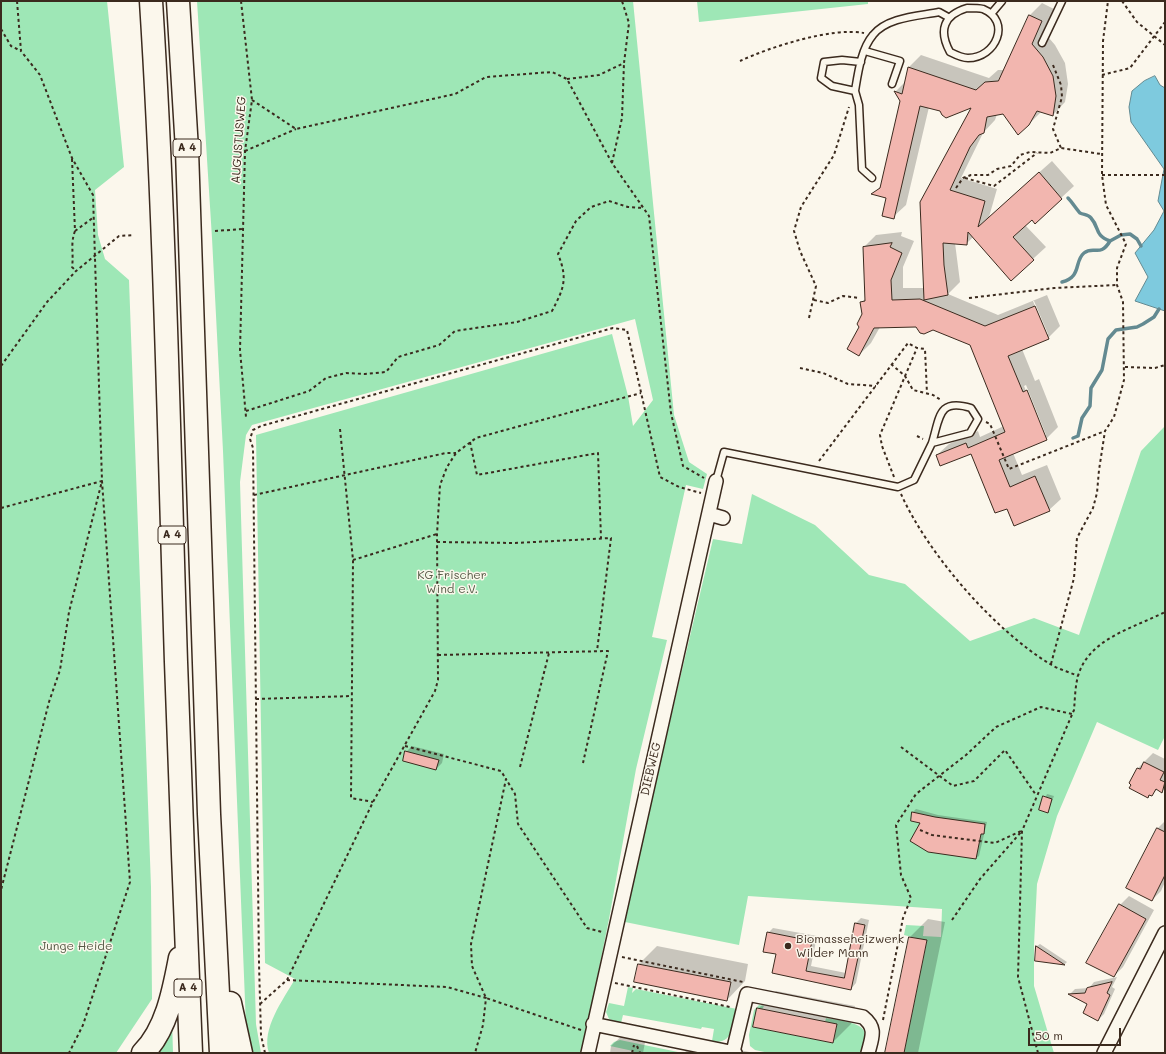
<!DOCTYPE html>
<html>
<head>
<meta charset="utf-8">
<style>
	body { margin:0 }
	#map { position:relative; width:1166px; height:1054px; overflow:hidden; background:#fbf7ec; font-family:Mali,sans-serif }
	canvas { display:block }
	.frame { position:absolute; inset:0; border:2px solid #3b2a1e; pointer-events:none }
	.scale { position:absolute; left:1028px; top:1028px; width:93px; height:18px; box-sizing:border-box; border:2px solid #3b2a1e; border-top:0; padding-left:5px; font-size:12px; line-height:14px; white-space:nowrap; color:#3b2a1e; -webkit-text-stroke:3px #fbf7ec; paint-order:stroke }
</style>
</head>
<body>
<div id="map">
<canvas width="1166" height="1054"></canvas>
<div class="frame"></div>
<div class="scale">50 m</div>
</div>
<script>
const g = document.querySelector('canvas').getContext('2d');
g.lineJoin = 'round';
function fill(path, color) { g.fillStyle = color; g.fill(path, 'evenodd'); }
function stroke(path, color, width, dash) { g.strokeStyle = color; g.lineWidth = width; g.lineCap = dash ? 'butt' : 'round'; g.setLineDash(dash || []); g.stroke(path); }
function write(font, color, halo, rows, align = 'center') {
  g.font = font + ' Mali,sans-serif'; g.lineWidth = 3; g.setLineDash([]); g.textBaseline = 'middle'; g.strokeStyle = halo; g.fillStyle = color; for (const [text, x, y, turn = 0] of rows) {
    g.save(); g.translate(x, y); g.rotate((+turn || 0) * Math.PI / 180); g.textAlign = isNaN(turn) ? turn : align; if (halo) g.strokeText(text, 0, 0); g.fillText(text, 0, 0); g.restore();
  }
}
const green = new Path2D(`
	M1 1H107L124 167 95 190 98 235 105 259 129 280 151 887 152 999 116 1053H1Z
	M197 1H633L674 415 689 462 707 474 703 489 686 485 652 637 667 640 636 769 609 919 582 1053H269C261 1029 283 1000 295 979L265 963 256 435 612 334 628 396 633 426 653 400 635 319 252 425 246 435 240 482 256 1024 261 1053H252L246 1026 223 451 212 238Z
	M697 1H868V4L699 22Z
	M1165 426V736L1158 750 1097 722 1057 816 1037 884 1034 945V986L1054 1053H904L927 941 904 935 906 925 924 926 923 936 941 937 942 909 748 896 739 945 625 922 657 776 713 539 742 544 752 494 815 525 869 575 905 584 970 641 1034 618 1079 635 1141 451Z
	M628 987 633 988 632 993 636 989 737 1009C733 1024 733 1046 712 1041L714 1029 702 1027 701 1029 623 1015 621 1023 609 1019 606 1012 609 1003 624 1006Z
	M759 1005 764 1006 753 1027 833 1043 837 1025 825 1022 826 1018C835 1020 861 1022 864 1031 866 1037 862 1047 861 1053H769L755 1050 750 1046 749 1035 754 1010Z
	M172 1019 173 1053H151Z
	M620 1040 678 1052 633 1053V1051L610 1046 614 1042Z`);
const water = new Path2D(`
	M1155 76 1160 85 1165 88V311L1135 301 1148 277 1135 253 1154 230 1164 211 1158 201 1164 169 1131 122 1129 107 1132 91 1144 81Z`);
const shadow = new Path2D(`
	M1042 3 1054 9 1043 31 1055 45 1065 63 1068 84 1065 102 1053 115 1042 111 1029 124 1004 113 997 114 995 120 983 133 961 178 997 189 989 217 1052 161 1074 186 1035 222 1032 219 1025 225 1046 247 1011 279 973 237 966 244 955 243 960 282 948 294 998 315 1047 295 1060 326 1048 338 1022 349 1035 381 1039 379 1058 427 1046 439 1013 453 1022 475 1047 465 1061 499 1049 510 1007 508 971 453 937 455 949 444 978 431 980 437 1004 426 971 344 933 329 916 326 880 327 871 343 859 355 863 314 861 303 866 298 864 247 876 235 902 232 901 236 914 241 903 267V288H924L921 202 973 106 941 110 929 107 906 205 893 217 887 197 873 194 882 185 901 101 895 92 906 81 909 67 921 55 989 78 998 70H1005L1030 15ZM1033 301H1034L1048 334H1046ZM1026 385 1046 435H1044L1024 386Z
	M412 746 444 754 442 763 436 769 406 752Z
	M1153 753 1165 759V788L1162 792 1158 789 1148 797 1138 768Z
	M1047 794 1054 796 1048 811 1040 809Z
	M916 809 938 815 987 822 979 856 976 858 921 823 912 820 913 812Z
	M1165 821V882L1161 891 1152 900 1157 829Z
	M1129 896 1154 910 1123 967 1114 976 1120 905Z
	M861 918 869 920 856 983 851 989 773 973 777 953 768 933 773 928 817 936 811 966 846 973 856 923Z
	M928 919 945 922 918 1053H886L910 937Z
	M1040 944 1067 962 1065 964 1036 960 1037 946Z
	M657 946 748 964 745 981 727 1000 639 964Z
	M1117 977 1112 987 1115 989 1104 1014 1098 1020 1088 1004 1070 994 1075 989 1089 988 1094 982Z
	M776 991 855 1006 851 1024 833 1042 758 1009Z
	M630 1028 647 1032 643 1053H610L611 1046Z
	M696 1041 754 1053H684Z`);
const stream = new Path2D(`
	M1068 198C1072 202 1077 210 1080 213 1084 215 1088 214 1091 218 1100 228 1094 235 1110 241L1121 235 1130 234 1137 239 1141 246
	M1062 282C1082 277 1074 261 1084 253 1094 245 1100 258 1110 241
	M1073 438 1078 436 1082 418 1090 406 1091 388 1102 370 1108 339 1116 330 1137 327 1143 324 1154 317 1159 309`);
const building = new Path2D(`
	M1029 15 1042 21 1032 44 1043 57 1053 76 1056 96 1053 116 1037 111 1029 125 1018 135 1003 114 987 117 984 133 979 135 970 147 950 190 985 201 978 227 1039 172 1062 199 1035 224 1032 220 1013 237 1034 260 1011 281 968 232 967 245 943 243 944 265 948 295 924 300 920 202 971 108 946 118 942 115 940 111 920 106 894 219 882 216 886 198 871 194 880 188 900 101 894 91 902 94 908 67 976 90 985 82 998 81Z
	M892 243 890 247 902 253 891 280 892 300 920 299 985 326 1035 306 1049 339 1008 356 1023 392 1027 390 1047 440 999 460 1010 487 1035 476 1050 511 1014 526 1007 509 995 513 971 454 940 466 936 455 966 443 968 448 1005 432 970 345 933 330 924 334 920 333 916 327 874 328 859 356 847 349 859 327 857 324 862 314 860 302 865 301 863 247Z
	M405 751 439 760 436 770 403 761Z
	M1144 762 1164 772 1160 780 1165 782 1162 793 1156 789 1152 796 1149 795 1148 798 1129 788 1131 785 1129 783 1137 768 1140 769Z
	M1043 796 1052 799 1048 813 1039 810Z
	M912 812 935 817 985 824 984 834H981L976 859 928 852 910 841 920 823 911 821Z
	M1157 828 1165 832V875L1152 901 1126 888Z
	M1119 904 1146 919 1114 977 1086 963Z
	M855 923 865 925 851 990 772 973 776 954 763 952 767 932 812 941 806 971 844 978Z
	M909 937 927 940 904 1053H885Z
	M1036 946 1065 965 1035 961Z
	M638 964 731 982 727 1001 634 982Z
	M1112 982 1107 993 1110 995 1098 1021 1083 1013 1087 1004 1068 994 1085 993 1087 988Z
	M757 1008 837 1024 833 1043 753 1027Z`);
const path = new Path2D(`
	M17 1 21 51 40 75 72 158 93 195 102 481 130 882 83 1025 69 1053
	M241 1 252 100 245 151 240 350 246 417
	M1122 1 1137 22 1165 45
	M1 29 11 46 21 51
	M740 61C770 47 832 27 864 33
	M1053 65 1061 85 1062 97 1053 129 1061 148
	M1102 75 1130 68 1165 22
	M567 79 599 75 624 63 629 23 622 1
	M252 100 296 129 455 94 486 77 552 72 567 79 612 163 649 216 671 413 683 466 704 478
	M245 151 296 129
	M72 159 75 231C70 244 74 254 72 267L76 271
	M612 163 622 118 624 63
	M1102 175H1165
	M965 178 994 186 1037 153
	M956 188 963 178 971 175H988L997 169 1011 166 1020 155 1030 152 1050 153 1061 148 1101 154
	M75 231 94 217
	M215 231 243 229
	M969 298 1054 288 1117 285
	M814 300 828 303 843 296 860 298
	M809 318 816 286 800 251 794 231 801 207 834 155 849 107
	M891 364 905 376 913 390 933 395 941 400
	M1 366 47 302 76 271 119 236 134 235
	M1125 367 1155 368 1165 365
	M800 368 823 373 848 384 876 386
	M246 411 309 391 326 378 346 373 365 374 386 372 398 357 439 345 455 331 517 322 552 311C564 288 568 279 558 254L576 221 591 207 609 201 628 207 643 208
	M986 422 990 424 1009 469 1105 431
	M340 429 353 560 351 798 373 802
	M917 436 923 439
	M470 442 477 475 598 453 601 538
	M819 461 908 343 917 348 925 349 927 394
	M894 477 882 446 880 435 917 348
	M901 494C928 554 994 630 1050 664 1058 669 1069 672 1078 676
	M254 495 446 453H456
	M1 508 102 481 69 612 60 670 49 702 1 890
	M437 542 515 543 611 538 597 651
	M353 560 437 534
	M438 655 608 651 583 763
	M1051 664 1074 578 1077 538 1093 508 1097 493 1099 470 1105 431 1114 417 1124 380 1123 302 1117 285V268L1126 244 1106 205 1102 175 1103 41 1108 1
	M256 699 352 696
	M405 746 501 771 506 779
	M901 747 953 786 974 781 1005 750 1036 795
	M520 767 549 653
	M920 830 932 835 995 843 1021 831
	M952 920 980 879 1021 832
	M622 957 743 982
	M287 980 447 987 486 998 483 1025 475 1053
	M615 983 730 1007
	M260 1004 287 980 373 802 435 691 438 680 437 534 440 485 447 467 456 453 476 438 641 393
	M883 1020 903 918 911 898 901 875 896 825 916 794 966 755 996 727 1041 707 1072 714
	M581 1030 486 998 472 966 471 944 506 779 515 794 518 824 587 928 602 932
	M637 1046 640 1053
	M265 1053 261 1035 259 964 253 448 250 439 253 430 261 426 613 328 627 330 660 477 679 487 701 493
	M632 1053 634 1045
	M1038 1053 1018 977 1022 831 1074 710C1075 699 1075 687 1078 676 1089 638 1134 628 1165 612`);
const service = new Path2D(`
	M967 8C972 8 979 8 983 9 1012 21 996 58 968 58 962 58 956 55 950 52 938 30 944 15 967 8Z
	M991 14 1002 1
	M1042 43 1062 1
	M865 51 900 61 892 84
	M861 62 842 60 824 62 821 78 832 86 855 91 859 105 862 169 872 178
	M855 91C858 73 861 49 873 35 887 17 919 16 939 12L948 17
	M716 481 724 452 898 487 914 480 932 443 970 433 978 419 971 408C938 398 940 417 932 443`);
const minor = new Path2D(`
	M709 514 723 518
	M593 1024 735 1053
	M733 1052 747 994 863 1017C877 1028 872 1037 868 1053
	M588 1053 716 481
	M1104 1053 1165 933`);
const motorway = new Path2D(`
	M151 1C165 221 169 441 176 662 180 792 186 923 191 1053
	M178 1 187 150 209 814 221 1053
	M230 1003 241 1053
	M143 1053C167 1029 174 989 180 958`);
const markers = [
	[788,946,4,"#3b2a1e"]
];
const shields = [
	[187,148,28],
	[172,535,28],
	[188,988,28]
];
const shieldNames = [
	["A 4",187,148],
	["A 4",172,535],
	["A 4",188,988]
];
const streetNames = [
	["AUGUSTUSWEG",239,140,-86],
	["DIEBWEG",651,769,-77]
];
const parkNames = [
	["KG Frischer",452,575],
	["Wind e.V.",452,589],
	["Junge Heide",76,946]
];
const poiNames = [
	["Biomasseheizwerk",796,939],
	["Wilder Mann",796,953]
];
fill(green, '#9ee7b6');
fill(water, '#7ecade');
stroke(water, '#638a91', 1);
fill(shadow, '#0003');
stroke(stream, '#638a91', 3.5);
fill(building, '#f2b6af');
stroke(building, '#3b2a1e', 1);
stroke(service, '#3b2a1e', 9);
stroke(minor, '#3b2a1e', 16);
stroke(motorway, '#3b2a1e', 25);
stroke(path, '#3b2a1e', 2, [3, 3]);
stroke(service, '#fbf7ec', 6);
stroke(minor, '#fbf7ec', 13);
stroke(motorway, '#fbf7ec', 22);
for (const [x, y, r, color] of markers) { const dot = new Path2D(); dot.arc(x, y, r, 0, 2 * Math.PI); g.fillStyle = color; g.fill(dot); stroke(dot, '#fbf7ec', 1.5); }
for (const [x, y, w] of shields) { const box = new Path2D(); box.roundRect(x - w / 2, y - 9, w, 18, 3); g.fillStyle = '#fbf7ec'; g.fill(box); stroke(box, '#3b2a1e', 1); }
write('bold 11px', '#3b2a1e', null, shieldNames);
write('12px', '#3b2a1e', '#fbf7ec', streetNames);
write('12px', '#545944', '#fbf7ec', parkNames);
write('12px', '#3b2a1e', '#fbf7ec', poiNames, 'left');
</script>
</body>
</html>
